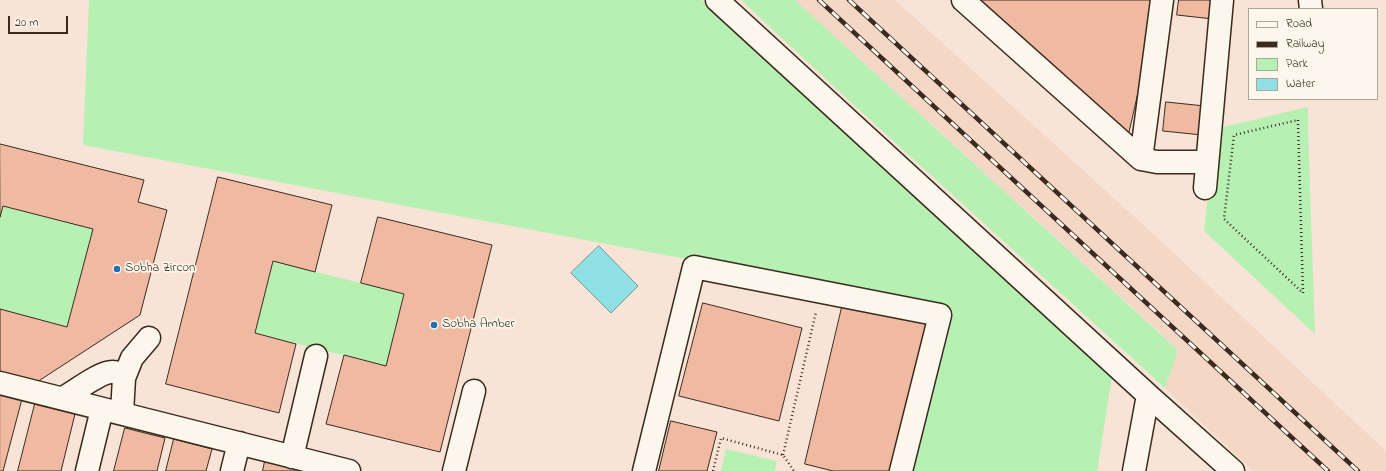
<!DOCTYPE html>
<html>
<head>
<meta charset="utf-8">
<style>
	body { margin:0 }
	#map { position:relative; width:1386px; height:471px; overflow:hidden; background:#f7e4d6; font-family:"Indie Flower",sans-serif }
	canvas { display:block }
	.legend { position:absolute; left:1248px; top:8px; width:130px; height:92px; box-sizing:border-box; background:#fbf7ec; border:1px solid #aea59a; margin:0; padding:5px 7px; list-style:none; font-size:12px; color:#3b2a1e }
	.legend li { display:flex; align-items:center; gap:8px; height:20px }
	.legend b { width:20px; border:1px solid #aea59a }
	.scale { position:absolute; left:8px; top:16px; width:60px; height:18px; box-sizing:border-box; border:2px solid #3b2a1e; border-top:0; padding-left:5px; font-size:12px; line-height:14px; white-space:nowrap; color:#3b2a1e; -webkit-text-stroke:3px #fbf7ec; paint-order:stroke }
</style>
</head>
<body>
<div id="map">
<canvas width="1386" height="471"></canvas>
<ul class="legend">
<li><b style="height:5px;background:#fbf7ec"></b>Road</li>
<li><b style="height:5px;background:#3b2a1e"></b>Railway</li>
<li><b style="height:11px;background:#b6f0b3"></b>Park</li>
<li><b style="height:11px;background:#8fe1e6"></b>Water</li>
</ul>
<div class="scale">20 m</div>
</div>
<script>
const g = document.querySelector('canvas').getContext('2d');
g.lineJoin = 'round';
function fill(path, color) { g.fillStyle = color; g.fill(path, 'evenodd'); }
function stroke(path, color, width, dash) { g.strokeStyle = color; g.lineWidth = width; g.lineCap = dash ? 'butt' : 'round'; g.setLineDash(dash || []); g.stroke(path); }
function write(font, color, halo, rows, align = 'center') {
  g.font = font + ' "Indie Flower",sans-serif'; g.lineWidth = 3.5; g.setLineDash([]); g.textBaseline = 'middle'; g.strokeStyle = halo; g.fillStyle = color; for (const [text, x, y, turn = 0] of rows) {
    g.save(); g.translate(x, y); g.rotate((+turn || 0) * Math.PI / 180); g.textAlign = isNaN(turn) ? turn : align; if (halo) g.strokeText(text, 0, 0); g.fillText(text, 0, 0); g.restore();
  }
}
const built = new Path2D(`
	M795 0H895L1149 230 1386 451V471H1253L1165 388 1178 349Z`);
const green = new Path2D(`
	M89 0H702L1112 377 1097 471H906L946 310 686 259 83 145Z
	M741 0H795L1178 350 1165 388 855 106Z
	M1308 107V130L1315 334 1204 231 1215 129Z
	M3 206 93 229 67 327 0 309V217Z
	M273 261 404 294 386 366 255 333Z
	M726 449 777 461 775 471H721Z`);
const water = new Path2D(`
	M599 246 638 286 611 313 571 273Z`);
const building = new Path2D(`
	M972 0H1159L1127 141Z
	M1179 0H1214L1213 19 1177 15Z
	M1166 102 1205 106 1202 135 1163 131Z
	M0 144 144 180 138 202 167 210 140 315 37 382 0 372V309L67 327 93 229 3 206 0 217Z
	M218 177 332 205 315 272 273 261 255 333 296 344 279 413 166 384Z
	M378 217 492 245 440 452 326 424 344 355 386 366 404 294 361 283Z
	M703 303 802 328 779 421 679 396Z
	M843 303 930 323 895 471H833L805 464Z
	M0 394 22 399 3 471H0Z
	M35 404 75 414 61 471H18Z
	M671 421 717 432 707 471H659Z
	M125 428 165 438 157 471H114Z
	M174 439 212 449 206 471H166Z
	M265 461 304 471H263Z`);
const path = new Path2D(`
	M1298 120V124L1303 293 1224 219 1234 135Z
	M783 455 816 312
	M713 471 721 438 783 455 794 471`);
const minor = new Path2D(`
	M717 0 1148 395 1233 471
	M963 0 1141 159 1157 162H1207
	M1310 0 1311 9
	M1141 159 1162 0
	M1205 188 1222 0
	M0 383 349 471
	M63 398C74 392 101 371 113 372 118 372 121 375 124 378
	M122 413 124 378 132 358 149 338
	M292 457 316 356
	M87 471 102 409
	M232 471 239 443
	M454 471 474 391
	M644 471 694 267 940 315 901 471
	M1134 471 1148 395`);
const rail = new Path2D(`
	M819 0 1328 471
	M849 0 1358 471`);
const markers = [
	[117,269,4,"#1f6fb2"],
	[434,325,4,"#1f6fb2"]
];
const poiNames = [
	["Sobha Zircon",125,269],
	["Sobha Amber",442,325]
];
fill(built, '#f5d7c6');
fill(green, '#b6f0b3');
fill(water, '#8fe1e6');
stroke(water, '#6d9896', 1);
fill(building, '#efb9a2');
stroke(building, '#3b2a1e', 1);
stroke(minor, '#3b2a1e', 25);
stroke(path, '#3b2a1e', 2.5, [1, 3]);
stroke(minor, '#fbf7ec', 22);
stroke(rail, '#3b2a1e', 4.5);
stroke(rail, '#fbf7ec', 3, [9]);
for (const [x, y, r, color] of markers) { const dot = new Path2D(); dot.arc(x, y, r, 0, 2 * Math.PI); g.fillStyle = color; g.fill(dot); stroke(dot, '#fbf7ec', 1.5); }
write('13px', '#3b2a1e', '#fbf7ec', poiNames, 'left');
</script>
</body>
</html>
